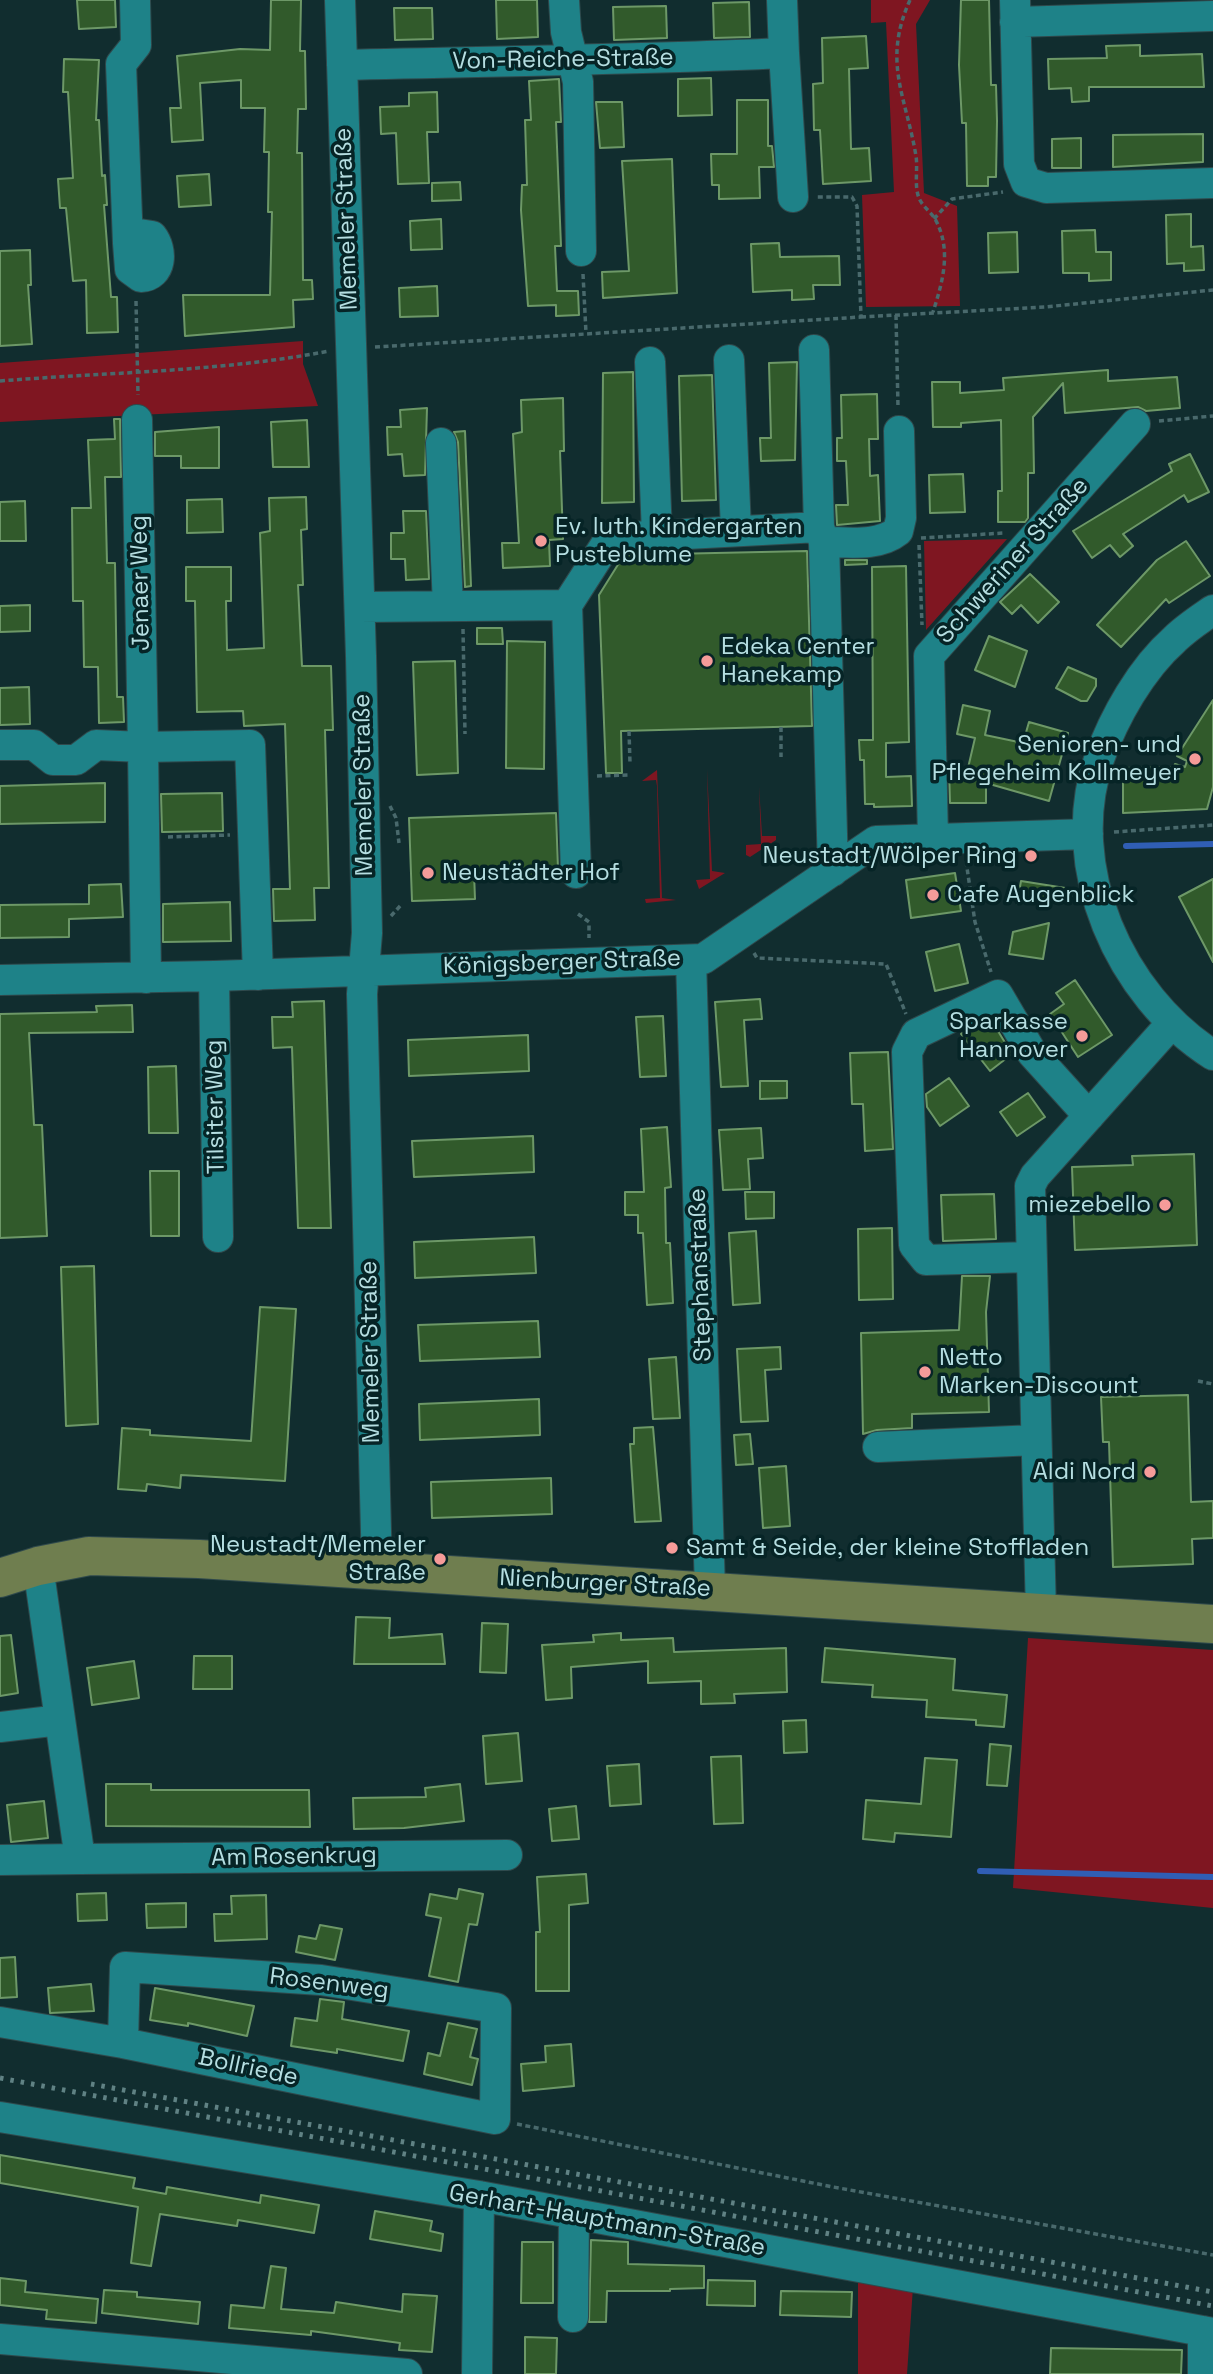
<!DOCTYPE html>
<html>
<head>
<meta charset="utf-8">
<style>
	body { margin:0 }
	canvas { display:block; background:#112d2f }
</style>
</head>
<body>
<canvas width="1213" height="2374"></canvas>
<script>
const g = document.querySelector('canvas').getContext('2d');
g.lineJoin = 'round';
function fill(path, color) { g.fillStyle = color; g.fill(path, 'evenodd'); }
function stroke(path, color, width, dash) { g.strokeStyle = color; g.lineWidth = width; g.lineCap = dash ? 'butt' : 'round'; g.setLineDash(dash || []); g.stroke(path); }
function write(font, color, halo, rows, align = 'center') {
  g.font = font + ' "Space Grotesk",sans-serif'; g.lineWidth = 7; g.setLineDash([]); g.textBaseline = 'middle'; g.strokeStyle = halo; g.fillStyle = color; for (const [text, x, y, turn = 0] of rows) {
    g.save(); g.translate(x, y); g.rotate((+turn || 0) * Math.PI / 180); g.textAlign = isNaN(turn) ? turn : align; if (halo) g.strokeText(text, 0, 0); g.fillText(text, 0, 0); g.restore();
  }
}
const green = new Path2D(`
	M871 0H930L916 24 924 193 957 206 960 306 866 307 862 195 894 192 886 22 871 23Z
	M303 341V364L318 406 0 422V363Z
	M1007 539 926 630 924 541Z
	M707 769 712 871 725 873 699 889 696 880 710 879Z
	M657 770 662 898 676 900 646 903 645 899 660 898 657 786 656 780 642 781Z
	M759 786 762 836H776V840L750 857 746 855V845L761 844Z
	M1028 1638 1213 1650V1908L1013 1888Z
	M858 2277 913 2287 907 2374H858Z`);
const stream = new Path2D(`
	M1126 846 1213 844
	M980 1871 1213 1877`);
const building = new Path2D(`
	M77 0H115L116 27 79 29Z
	M271 0H301L300 51H305L306 109H298L297 153H302L303 280H312L313 299 293 300 294 327 185 336 183 295H270L272 212H268L269 152H264L265 108H241V80L200 83 203 140 172 142 170 108H181L177 56 240 49 270 50Z
	M496 0H537L538 37 497 39Z
	M961 0H989L991 85H996L997 121 996 177H988V186H967L966 123H962L959 65Z
	M749 2 750 37 714 38 713 3Z
	M666 6 667 38 614 40 613 7Z
	M394 8H432L433 39 395 40Z
	M866 36 868 68 849 69 851 149 869 148 871 181 823 184 820 130H814L813 84 823 83 822 38Z
	M1140 45V56L1202 54 1204 87H1089V101L1072 102 1071 88 1049 89 1048 59 1107 58 1106 46Z
	M64 59 99 60 96 120H99L102 176 105 175 107 205H104L111 297H117L118 332 87 333 86 280 73 281 66 208H60L58 179 73 178 68 92H63Z
	M711 78 712 115 678 116V79Z
	M559 79 561 122H556L561 246H555L557 291H578L579 315 556 316V305L528 306 521 210 522 185H527L525 120H531L529 81Z
	M437 92 438 132H427L429 183 398 184 396 133 381 134 380 107 409 106V93Z
	M737 100H768V146H772L774 167H759L760 198 719 199V185H712L711 154H737Z
	M596 102H622L624 147 600 148Z
	M1203 134V162L1113 167V135Z
	M1081 138V168H1052V139Z
	M672 159 677 293 603 298 602 272 629 271 622 161Z
	M209 174 211 205 179 207 177 176Z
	M460 182 461 200 432 201V183Z
	M1191 214V247L1203 246 1204 270 1184 271V263L1167 264 1166 215Z
	M441 219 442 249 411 250 410 221Z
	M1095 230 1096 252H1111V280L1089 281V273H1063L1062 231Z
	M1017 232 1018 272 989 273 988 233Z
	M779 243 780 257 839 256 840 285H813L814 299 792 300V290L753 292 751 244Z
	M30 250 31 285H28L32 344 0 346V251Z
	M437 286 438 316 400 317 399 288Z
	M797 362 795 460 761 461 760 438H771L769 363Z
	M1108 370V381L1177 377 1180 408 1146 411 1138 407 1065 413 1063 383 1033 417 1034 473H1028V518L1025 522H998V491H1002L1001 420 961 423V427H933L932 382H960V393L1004 390 1003 378Z
	M633 372 634 502 602 503 603 373Z
	M712 375 716 500 682 501 679 376Z
	M877 394 878 439H869L870 476 878 475 880 521 837 525 836 505H848L846 461H837V438H842L841 395Z
	M563 398 564 451H560L563 539 549 540 550 566 503 568 502 543H519L513 434 522 432 521 400Z
	M427 408 425 475 404 476 402 454 388 455 387 427H401L400 410Z
	M114 419H120L121 477H105L107 563H115L117 697H123L124 722 99 723 98 667H84L83 601H73L72 508H91L88 440 115 439Z
	M307 420 309 467H273L271 422Z
	M219 427V468H181V456H155V432Z
	M465 431 471 586 465 587 458 442 454 432Z
	M1190 454 1209 492 1188 502 1184 495 1123 534 1133 546 1120 557 1110 545 1092 558 1073 531 1172 471 1169 464Z
	M963 474 965 512 930 513 929 475Z
	M306 497 307 529 301 530 303 585H298L302 666H331L333 730H325L329 888H314L315 920 274 921 273 889H290L285 724 244 726 243 711 197 712 195 601H186V567H231V601H226L227 650 264 648 260 533 270 531 269 498Z
	M222 499 223 532 187 533V500Z
	M25 501 26 541H0V502Z
	M403 511H426L429 579 406 580 405 559H391V533H404Z
	M1186 541 1210 576 1169 603 1166 599 1121 647 1097 625 1157 560Z
	M807 551 812 726 621 731 622 773H606L599 595 624 555Z
	M845 560H867V564L845 565Z
	M906 566 909 742 886 743V777L911 776 912 806 874 807V804H865L864 760H860L859 740H873L872 567Z
	M1030 574 1059 602 1038 623 1021 605 1012 614 1000 602Z
	M30 605V631L0 632V606Z
	M477 628H502L503 644H477Z
	M989 636 1027 651 1015 687 975 670Z
	M507 641 545 642 544 769 506 768Z
	M455 661 458 773 417 775 413 662Z
	M1068 667 1096 679V686L1087 701H1081L1056 688Z
	M29 687 30 724 0 725V688Z
	M1213 700V787L1207 809 1123 813V768L1174 767 1175 764 1185 767 1187 761 1177 756Z
	M963 705 990 711 985 735 1023 743 1029 722 1068 733 1049 801 986 783V803H950L949 768H968L975 738 957 734Z
	M105 783V822L0 824V786Z
	M222 793 223 831 162 832 161 794Z
	M556 813 558 869 551 870V879L509 881V872L474 873 475 899 412 901 409 818Z
	M955 873 961 911 911 918 906 880Z
	M1213 879V962L1179 897Z
	M1021 881 1078 890 1079 895 1017 904Z
	M121 884 123 917 69 919V937L0 938V905L89 904V885Z
	M230 902 231 941 163 942V904Z
	M1049 923 1043 959 1009 954 1013 932Z
	M959 944 968 983 935 991 926 952Z
	M1075 980 1112 1035 1078 1057 1050 1014 1064 1004 1056 993Z
	M760 999 762 1019 744 1020 748 1086 721 1087 715 1002Z
	M324 1001 331 1228H298L292 1047 273 1048 272 1017H293L292 1002Z
	M132 1005 133 1032 29 1033 34 1125H42L47 1236 0 1238V1014L97 1012 96 1006Z
	M663 1016 666 1076 640 1077 636 1017Z
	M990 1018 1012 1054 990 1071 961 1034Z
	M528 1035 529 1071 409 1076 408 1040Z
	M888 1052 893 1149 865 1151 863 1104H852L850 1053Z
	M176 1066 178 1133H149L148 1067Z
	M949 1078 969 1106 940 1126 927 1107 926 1094Z
	M760 1081H787V1098L760 1099Z
	M1028 1093 1045 1117 1017 1136 1000 1112Z
	M667 1127 671 1187 665 1188 666 1243H670L673 1303 647 1305 643 1233H638V1215H625V1192H644L641 1129Z
	M761 1128 763 1158 748 1159 750 1189 723 1190 719 1130Z
	M533 1136 534 1172 414 1177 412 1141Z
	M1194 1154 1197 1245 1075 1250 1072 1167 1133 1165 1132 1156Z
	M150 1171H179V1236H151Z
	M745 1192H774V1218L746 1219Z
	M994 1194 996 1239 943 1241 941 1195Z
	M892 1228 893 1299 859 1300 858 1229Z
	M756 1231 760 1303 733 1305 729 1233Z
	M534 1237 536 1273 415 1278 414 1242Z
	M94 1266 98 1424 66 1426 61 1267Z
	M962 1276H990L986 1312 989 1412 912 1414V1428L877 1430 863 1434 861 1333 959 1330Z
	M260 1307 296 1309 285 1481 181 1475 180 1488 147 1484 146 1491 118 1489 122 1428 150 1430V1435L251 1441Z
	M538 1321 540 1357 420 1361 418 1325Z
	M780 1347 781 1369 765 1370 768 1421 741 1422 737 1349Z
	M676 1357 680 1418 653 1419 649 1359Z
	M1188 1395 1191 1502 1213 1501V1538L1192 1539 1193 1564 1113 1567 1109 1442H1103L1101 1397Z
	M539 1399 540 1435 420 1440 419 1404Z
	M653 1427 661 1521 635 1522 630 1444H634V1428Z
	M750 1434 753 1464 736 1465 734 1435Z
	M786 1466 790 1526 763 1528 759 1468Z
	M551 1478 552 1514 432 1518 431 1482Z
	M356 1617 390 1618 389 1638 442 1634 445 1664H354Z
	M482 1623 508 1624 506 1673 480 1672Z
	M621 1633V1640L673 1638 674 1652 786 1648 787 1692 734 1694 735 1703 701 1704V1681L648 1683V1661L571 1667 572 1698 546 1700 542 1645 594 1642 593 1635Z
	M11 1635 18 1693 0 1696V1636Z
	M825 1648 955 1659 953 1690 1007 1695 1004 1727 976 1725V1720L926 1717 927 1700 872 1697 873 1685 822 1682Z
	M194 1656H232V1689H193Z
	M134 1661 139 1698 92 1705 87 1668Z
	M806 1720 807 1752 784 1753 783 1721Z
	M518 1733 522 1781 486 1784 483 1736Z
	M990 1744 1011 1746 1007 1786 987 1785Z
	M741 1756 743 1823 714 1824 711 1757Z
	M925 1758 957 1760 951 1837 895 1833 894 1842 863 1839 866 1800 921 1804Z
	M639 1764 641 1804 610 1806 607 1766Z
	M106 1784H151V1790H309L310 1827 106 1826Z
	M460 1784 464 1821 404 1828 354 1829 353 1798 426 1797 425 1788Z
	M44 1801 48 1838 11 1842 7 1805Z
	M576 1806 579 1839 552 1841 549 1809Z
	M586 1874 588 1903 569 1905V1991H536V1932H540L537 1877Z
	M459 1889 483 1894 477 1925 469 1924 458 1982 429 1976 441 1918 426 1915 430 1894 457 1899Z
	M106 1893 107 1920 78 1921 77 1894Z
	M266 1895 267 1939 215 1941 214 1914H232L231 1896Z
	M186 1903V1927L147 1928 146 1904Z
	M320 1925 342 1929 335 1960 296 1952 299 1936 316 1939Z
	M15 1957 17 1997 0 1998V1958Z
	M91 1984 94 2011 50 2013 48 1988Z
	M155 1988 254 2006 247 2036 188 2023V2026L150 2020Z
	M320 1999 344 2002 342 2019 409 2031 403 2061 337 2049V2053L291 2046 295 2018 317 2021Z
	M448 2023 477 2029 470 2057 478 2059 472 2085 424 2074 428 2053 440 2056Z
	M571 2044 574 2086 523 2091 521 2064 546 2062 545 2046Z
	M0 2155 135 2178 133 2188 166 2194 167 2187 260 2203 261 2195 319 2205 314 2233 238 2220 237 2226 160 2214 151 2266 131 2263 138 2207 0 2183Z
	M375 2211 432 2221 430 2231 443 2234 441 2251 370 2239Z
	M591 2240 628 2242V2264L704 2266V2288L670 2289V2291H607L606 2322H589Z
	M522 2242H553V2303H521Z
	M271 2266 286 2268 281 2309 334 2313 336 2302 402 2312 403 2294 437 2296 432 2352 399 2350 400 2343 311 2331V2335L229 2328 231 2305 264 2308Z
	M0 2278 26 2281 25 2292 98 2299 96 2323 46 2319 47 2310 0 2305Z
	M708 2280 755 2281V2306L707 2305Z
	M104 2290 137 2292V2297L200 2302 198 2324 102 2313Z
	M781 2291 852 2292 851 2317 780 2315Z
	M525 2337 557 2338 556 2374H525Z
	M1051 2348 1182 2350 1181 2374H1050Z`);
const path = new Path2D(`
	M910 0C882 62 906 96 916 156 918 168 914 186 919 198 922 206 931 212 935 219 952 249 943 281 933 312
	M934 219 952 199 1003 192
	M583 274 586 333
	M136 301 138 395
	M896 315 898 407
	M861 317 1045 307 1213 290
	M375 347 861 317 857 206 852 197H817
	M0 381C110 372 220 372 329 351
	M1159 421 1213 416
	M921 538 1004 533
	M919 545 922 625
	M463 629 465 734
	M781 727V757
	M629 731 630 763
	M597 776 630 775
	M390 806 396 818 399 843
	M1114 832 1213 825
	M168 837 230 835
	M966 861 975 922 991 972
	M578 914 589 922V938
	M391 916 401 905
	M754 953 757 958 886 964 906 1014
	M1198 1381 1213 1384
	M517 2124 833 2187 1213 2255`);
const minor = new Path2D(`
	M340 0 361 656 367 933 362 994 377 1570
	M564 0 566 32 578 82 581 251
	M782 0 784 53
	M1015 0 1019 164 1026 182 1046 188 1213 183
	M1015 22 1213 16
	M342 65C490 61 637 60 784 53L793 197
	M128 243 139 234 152 236C163 250 162 276 141 277L130 269 128 243 121 64 136 45 135 0
	M814 350 819 527 824 542 833 871
	M729 360 736 531
	M650 362 657 534
	M137 420 143 747 250 745 258 975
	M441 443 448 606
	M824 542C848 542 878 547 898 531L901 518 899 431
	M567 605 576 873
	M360 607 567 605 610 538 819 527
	M1213 610C1200 619 1186 628 1175 639 1141 669 1114 717 1099 759 1062 867 1120 996 1213 1055
	M0 745H34L53 760H76L96 745 143 747 146 978
	M933 839 929 656 1135 424
	M691 960 710 1590
	M214 976 218 1237
	M0 980 214 976 703 959 876 841 1088 834
	M1030 1257 926 1260 914 1245 907 1052 916 1034 998 995 1032 1053 1089 1116
	M878 1447 1035 1440
	M38 1566 80 1859 507 1855
	M1041 1613 1030 1186 1035 1176 1171 1024
	M0 1727 60 1720
	M0 1860 80 1859
	M0 2022 123 2043 495 2119 496 2008 321 1980 125 1967 123 2043
	M0 2117 479 2196 1213 2333
	M573 2317 574 2214
	M0 2339 407 2374
	M477 2374 479 2196
	M1203 2374V2331`);
const major = new Path2D(`
	M0 1578 38 1566 89 1556 199 1559 1213 1624`);
const rail = new Path2D(`
	M0 2078 1213 2306
	M91 2084 1213 2292`);
const markers = [
	[541,541,7,"#f59b99"],
	[707,661,7,"#f59b99"],
	[1195,759,7,"#f59b99"],
	[1031,856,7,"#f59b99"],
	[428,873,7,"#f59b99"],
	[933,895,7,"#f59b99"],
	[1082,1036,7,"#f59b99"],
	[1165,1205,7,"#f59b99"],
	[925,1372,7,"#f59b99"],
	[1150,1472,7,"#f59b99"],
	[672,1548,7,"#f59b99"],
	[440,1559,7,"#f59b99"]
];
const streetNames = [
	["Von-Reiche-Straße",563,60,-1],
	["Memeler Straße",347,219,-92],
	["Schweriner Straße",1013,561,-48],
	["Jenaer Weg",141,583,-91],
	["Memeler Straße",364,785,-91],
	["Königsberger Straße",562,963,-2],
	["Tilsiter Weg",216,1107,-91],
	["Stephanstraße",701,1275,-92],
	["Memeler Straße",371,1352,-91],
	["Nienburger Straße",605,1584,3],
	["Am Rosenkrug",294,1857,-1],
	["Rosenweg",329,1984,7],
	["Bollriede",248,2068,12],
	["Gerhart-Hauptmann-Straße",607,2221,10]
];
const poiNames = [
	["Ev. luth. Kindergarten",555,527],
	["Pusteblume",555,555],
	["Edeka Center",721,647],
	["Hanekamp",721,675],
	["Senioren- und",1181,745,"right"],
	["Pflegeheim Kollmeyer",1181,773,"right"],
	["Neustadt/Wölper Ring",1017,856,"right"],
	["Neustädter Hof",442,873],
	["Cafe Augenblick",947,895],
	["Sparkasse",1068,1022,"right"],
	["Hannover",1068,1050,"right"],
	["miezebello",1151,1205,"right"],
	["Netto",939,1358],
	["Marken-Discount",939,1386],
	["Aldi Nord",1136,1472,"right"],
	["Neustadt/Memeler",426,1545,"right"],
	["Straße",426,1573,"right"],
	["Samt & Seide, der kleine Stoffladen",686,1548]
];
fill(green, '#7f1621');
stroke(stream, '#305eb5', 6);
fill(building, '#315a2b');
stroke(building, '#6d9867', 2);
stroke(minor, '#2f494c', 32);
stroke(major, '#2f494c', 40);
stroke(path, '#49696c', 3.5, [5, 3.5]);
stroke(minor, '#1e8288', 30);
stroke(major, '#6f7e4f', 38);
stroke(rail, '#608284', 5, [3.5, 7]);
for (const [x, y, r, color] of markers) { const dot = new Path2D(); dot.arc(x, y, r, 0, 2 * Math.PI); g.fillStyle = color; g.fill(dot); stroke(dot, '#062426', 2.5); }
write('24px', '#b5dee1', '#062426', streetNames);
write('24px', '#b5dee1', '#062426', poiNames, 'left');
</script>
</body>
</html>
